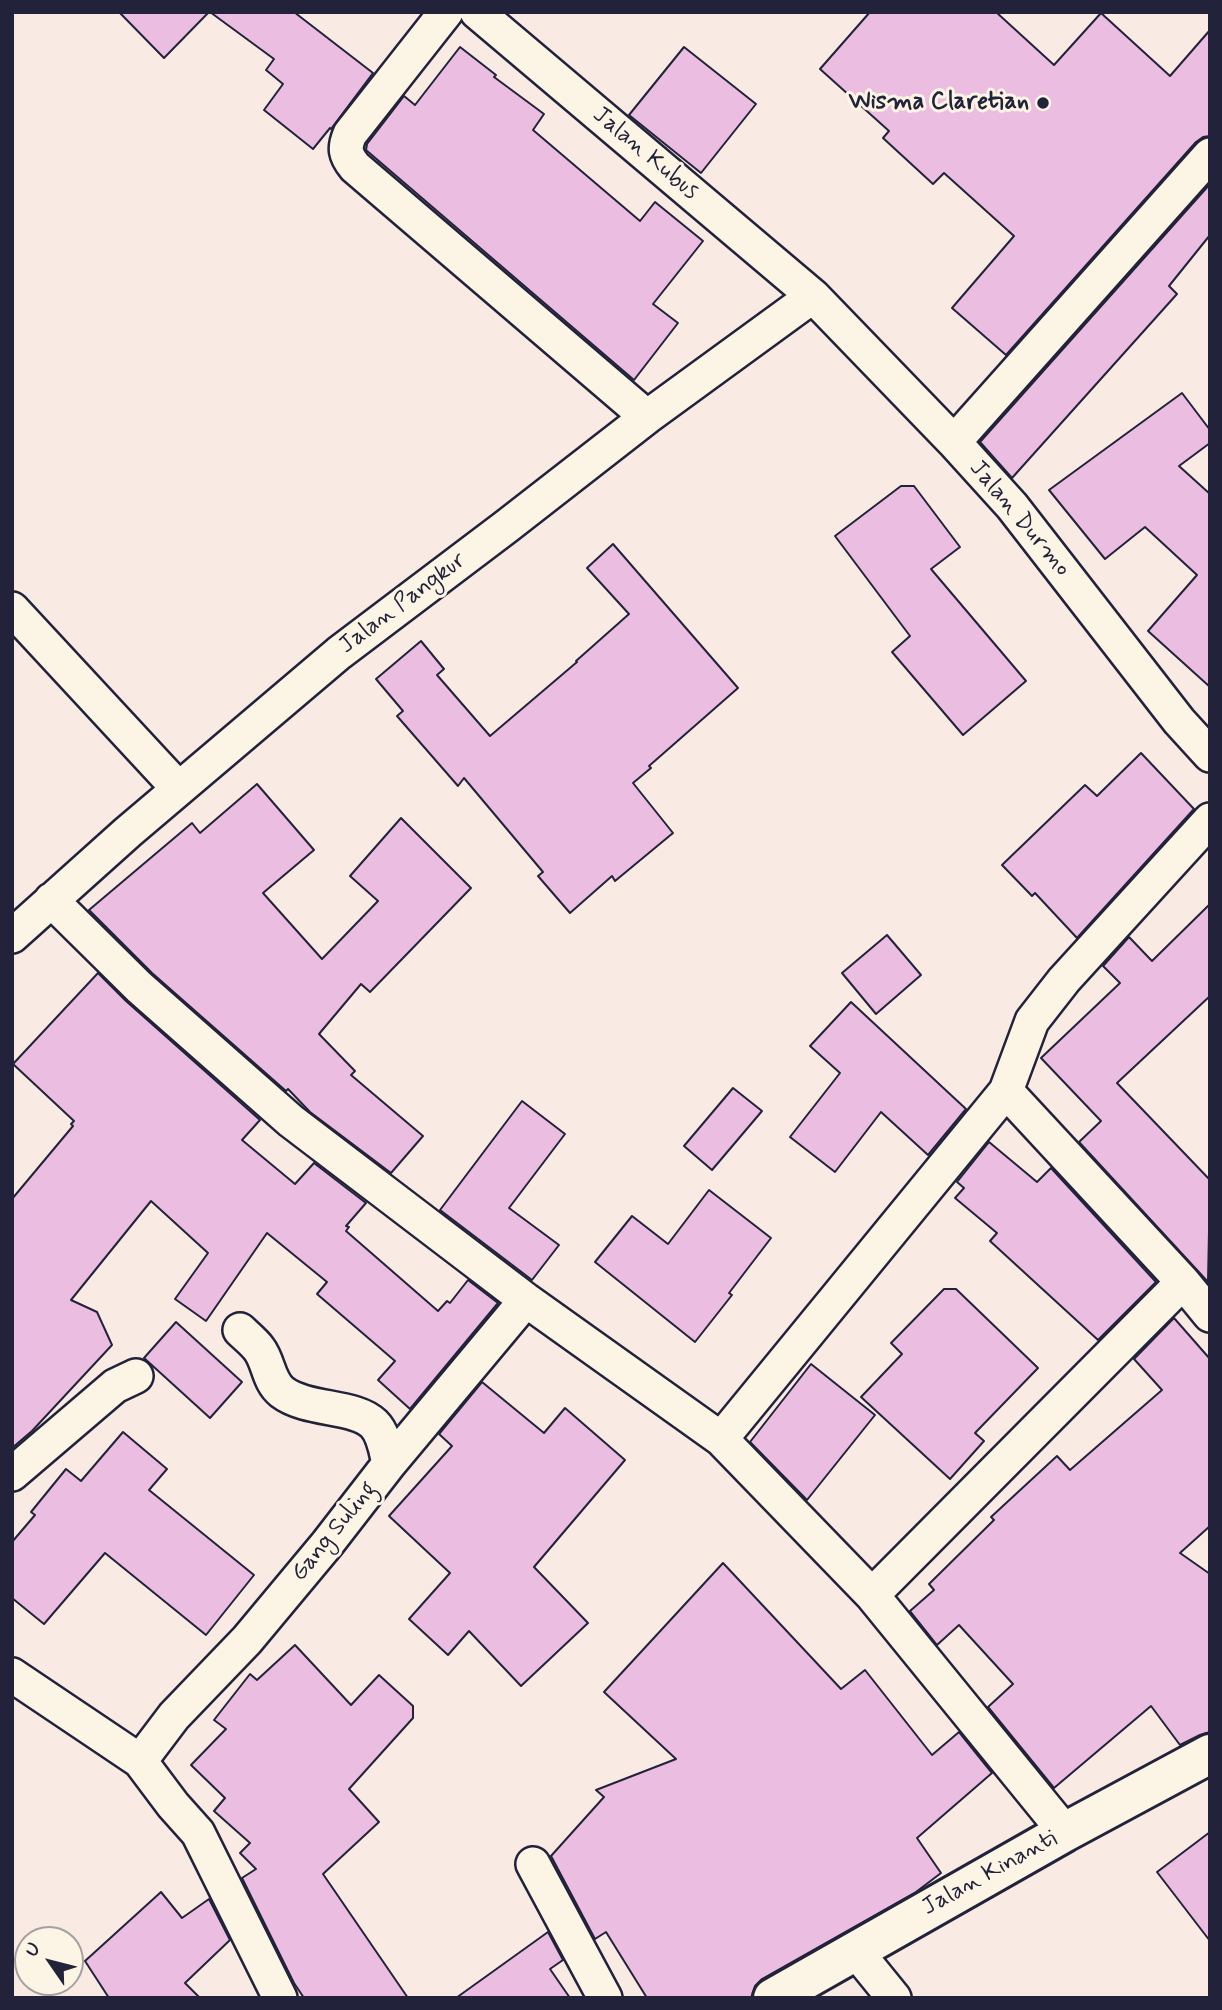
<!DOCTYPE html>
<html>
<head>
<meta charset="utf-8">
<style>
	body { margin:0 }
	#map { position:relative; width:1222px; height:2010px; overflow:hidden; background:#f9eae4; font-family:Mynerve,sans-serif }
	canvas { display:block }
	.frame { position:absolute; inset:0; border:14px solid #22223b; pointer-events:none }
	.north { position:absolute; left:14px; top:1926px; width:70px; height:70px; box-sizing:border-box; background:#fcf5e5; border:2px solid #a5a1a1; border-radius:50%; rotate:305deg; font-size:19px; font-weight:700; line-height:28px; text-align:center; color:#22223b }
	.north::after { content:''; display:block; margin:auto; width:24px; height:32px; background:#22223b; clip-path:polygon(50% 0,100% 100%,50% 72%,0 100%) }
</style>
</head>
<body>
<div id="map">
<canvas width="1222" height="2010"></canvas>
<div class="frame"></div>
<div class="north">U</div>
</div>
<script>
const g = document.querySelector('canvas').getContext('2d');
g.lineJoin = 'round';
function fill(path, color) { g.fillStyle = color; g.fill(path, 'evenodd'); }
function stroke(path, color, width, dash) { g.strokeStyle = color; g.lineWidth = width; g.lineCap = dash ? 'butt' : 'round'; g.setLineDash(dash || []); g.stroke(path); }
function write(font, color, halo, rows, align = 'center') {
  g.font = font + ' Mynerve,sans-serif'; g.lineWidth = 6; g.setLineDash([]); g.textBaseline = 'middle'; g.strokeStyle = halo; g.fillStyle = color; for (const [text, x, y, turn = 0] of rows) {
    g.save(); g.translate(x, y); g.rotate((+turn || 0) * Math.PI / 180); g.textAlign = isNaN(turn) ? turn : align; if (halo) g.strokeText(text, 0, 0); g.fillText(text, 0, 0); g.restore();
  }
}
const building = new Path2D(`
	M119 12H209L164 58Z
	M210 12H294L373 73 331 129 330 128 313 149 264 110 283 84 266 70 274 59Z
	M870 12H996L1054 65 1101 13 1170 76 1210 30V136L1203 137 1196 142 1006 355 952 308 1014 236 944 173 933 184 883 138 889 131 820 69Z
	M460 47 496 75 494 77 544 114 533 130 640 221 655 202 703 241 653 304 678 323 634 380 366 150 367 144 404 96 415 105Z
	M684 47 756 104 701 173 629 115Z
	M1210 184V235L1169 286 1177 294 1012 478 980 442Z
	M1182 393 1210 430V443L1179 466 1210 494V687L1148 631 1197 575 1145 527 1105 559 1049 490Z
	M901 486H914L960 547 931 569 1026 681 963 735 892 652 910 636 835 536Z
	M613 544 738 688 649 766 651 768 633 783 673 833 615 881 612 876 570 913 538 876 543 872 464 778 458 786 397 716 403 711 376 679 421 641 444 669 437 675 490 736 577 662 576 661 629 614 587 568Z
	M1141 753 1194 809 1077 938 1035 893 1032 896 1002 865 1085 785 1097 796Z
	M257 784 314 850 263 893 322 959 378 901 350 876 401 818 471 888 370 992 361 984 319 1034 355 1071 351 1075 423 1136 391 1173 310 1112 288 1089 286 1091 152 973 89 910 192 823 200 833Z
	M1210 904V996L1117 1083 1210 1180 1208 1282 1079 1142 1101 1121 1041 1058 1120 983 1103 966 1129 937 1152 961Z
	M887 935 921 975 876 1014 842 973Z
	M98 973 126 1001 260 1120 242 1140 295 1184 314 1163 366 1203 346 1226 349 1227 346 1231 438 1311 447 1301 450 1303 468 1280 498 1303 410 1409 378 1380 395 1361 317 1294 327 1282 267 1233 206 1321 175 1299 208 1253 151 1201 71 1300 97 1312 112 1345 32 1431 12 1448V1199L73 1126 71 1124 74 1121 13 1064Z
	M851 1002 966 1109 928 1155 881 1112 835 1172 790 1137 840 1073 810 1046Z
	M733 1088 762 1111 712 1170 684 1146Z
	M522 1101 565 1134 509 1208 559 1245 532 1280 440 1210Z
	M989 1142 1037 1182 1051 1168 1156 1282 1098 1340 990 1241 997 1233 955 1198 964 1188 957 1182Z
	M709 1190 771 1238 729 1293 732 1295 695 1342 595 1262 632 1216 668 1244Z
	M944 1289H956L1038 1368 975 1433 984 1441 950 1479 861 1397 902 1354 891 1343Z
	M1174 1318 1210 1359V1526L1180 1553 1210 1574V1732L1200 1735 1180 1745 1151 1706 1054 1788 988 1707 1013 1684 959 1625 937 1645 910 1611 934 1590 929 1584 994 1520 991 1517 1057 1456 1070 1470 1162 1390 1134 1359Z
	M176 1322 242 1382 210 1418 144 1358Z
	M811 1364 875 1415 807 1500 750 1442Z
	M482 1382 544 1433 565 1408 625 1460 534 1567 588 1623 521 1686 469 1631 448 1655 409 1619 450 1573 389 1516 452 1446 439 1434Z
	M123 1432 167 1469 149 1490 254 1575 206 1635 105 1553 44 1624 12 1598V1542L35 1515 31 1512 66 1469 81 1481Z
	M723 1563 841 1689 865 1670 932 1755 959 1732 992 1773 917 1838 941 1873 916 1892 762 1979 755 1986 751 1998H647L606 1932 595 1939 551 1856 604 1797 596 1790 676 1759 604 1692Z
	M295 1645 351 1705 379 1675 413 1706V1718L349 1789 379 1822 323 1874 408 1998H304L294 1983 242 1878 256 1869 240 1853 250 1843 214 1811 225 1798 191 1765 226 1729 214 1720 250 1674 257 1680Z
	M1210 1832V1941L1157 1872Z
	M161 1892 182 1918 209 1899 230 1940 185 1983 200 1998H109L85 1961Z
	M548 1932 563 1960 550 1969 570 1998H456Z`);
const street = new Path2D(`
	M446 12 350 134C344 148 345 155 355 167L647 417
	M477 12 813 296 954 442 1012 506 1179 721 1210 755
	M954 442 1210 155
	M12 609 178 788
	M51 900 139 987 291 1121 526 1300 721 1439 872 1595 1065 1832
	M12 936 128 832 339 653 507 526 647 417 813 296
	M1006 1091 1183 1282 1210 1315
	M240 1330C246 1336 254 1342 259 1349 269 1362 268 1381 282 1392 307 1411 355 1405 374 1424 384 1434 386 1451 389 1464
	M721 1439 1006 1091 1032 1021 1064 980 1210 820
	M12 1474 115 1386 136 1376
	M872 1595 1183 1282
	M12 1675 140 1761 173 1805 198 1833 280 1998
	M140 1761 174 1716 247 1640 327 1544 389 1464 526 1300
	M533 1864 605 1998
	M855 1950 894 1998`);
const secondary = new Path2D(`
	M773 1998 1065 1832 1210 1754`);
const markers = [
	[1043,103,7,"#22223b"]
];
const poiNames = [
	["Wisma Claretian",1029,103]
];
const streetNames = [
	["Jalan Kubus",645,154,40],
	["Jalan Durmo",1019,519,50],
	["Jalan Pangkur",403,604,-37],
	["Gang Suling",335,1532,-51],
	["Jalan Kinanti",990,1874,-29]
];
fill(building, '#ebbde1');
stroke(building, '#22223b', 2);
stroke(street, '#22223b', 38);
stroke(secondary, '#22223b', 44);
stroke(street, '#fcf5e5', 33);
stroke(secondary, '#fcf5e5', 38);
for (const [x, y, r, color] of markers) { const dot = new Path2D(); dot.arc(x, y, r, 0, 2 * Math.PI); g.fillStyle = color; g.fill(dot); stroke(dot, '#fcf5e5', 2.5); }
write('bold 24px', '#22223b', '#fcf5e5', poiNames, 'right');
write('24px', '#22223b', '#fcf5e5', streetNames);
</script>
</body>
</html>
